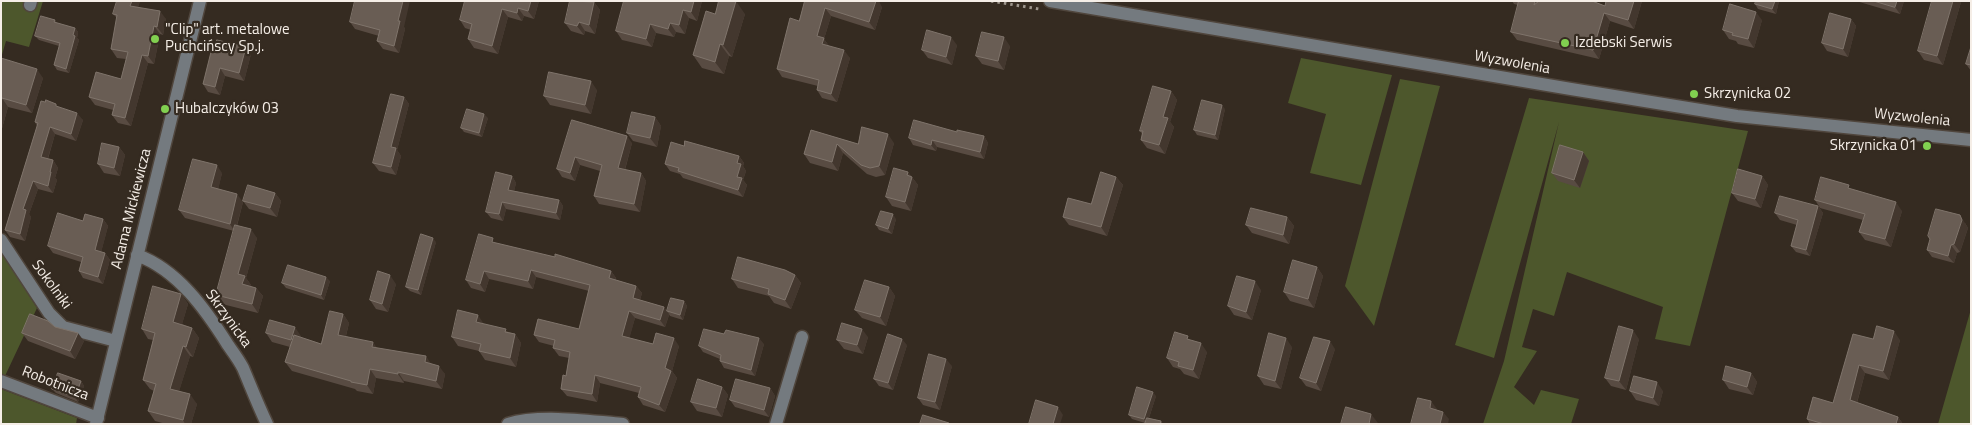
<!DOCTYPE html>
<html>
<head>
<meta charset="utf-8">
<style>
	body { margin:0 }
	#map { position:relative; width:1972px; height:425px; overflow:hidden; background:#352b21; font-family:"Titillium Web",sans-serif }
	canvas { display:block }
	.frame { position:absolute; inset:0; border:2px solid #f5eee7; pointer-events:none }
</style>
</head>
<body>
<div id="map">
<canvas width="1972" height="425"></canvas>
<div class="frame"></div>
</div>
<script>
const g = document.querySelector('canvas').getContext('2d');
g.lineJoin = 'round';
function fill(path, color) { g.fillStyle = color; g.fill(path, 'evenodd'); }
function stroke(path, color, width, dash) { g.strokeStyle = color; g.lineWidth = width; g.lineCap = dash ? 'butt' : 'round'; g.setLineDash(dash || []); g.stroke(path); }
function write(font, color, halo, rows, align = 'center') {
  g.font = font + ' "Titillium Web",sans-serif'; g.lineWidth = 4.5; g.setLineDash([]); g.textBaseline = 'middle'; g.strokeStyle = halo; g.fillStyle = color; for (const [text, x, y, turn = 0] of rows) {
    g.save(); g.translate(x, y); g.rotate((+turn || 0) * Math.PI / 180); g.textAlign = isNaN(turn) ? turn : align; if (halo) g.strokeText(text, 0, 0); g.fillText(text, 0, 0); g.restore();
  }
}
const green = new Path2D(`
	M1 1H43L29 47 6 41 1 58Z
	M1301 58 1392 75 1361 185 1310 173 1326 114 1288 103Z
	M1400 79 1440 86 1374 326 1345 286Z
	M1529 98 1748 131 1690 346 1655 339 1663 307 1567 272 1554 316 1533 309 1522 347 1537 351 1514 387 1534 405 1541 390 1579 399 1571 424H1483L1504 361 1559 122 1494 358 1455 345Z
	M1 251 37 308 5 376 1 374Z
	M1971 309V424H1938Z
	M1 389 77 418 76 424H1Z`);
const path = new Path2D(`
	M991 1 1039 9`);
const minor = new Path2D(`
	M1050 1 1571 89 1737 116 1971 140
	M30 5 31 1
	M1 240 49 313 63 327 116 341
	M137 255C178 270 206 310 228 345 233 352 239 360 243 368 251 387 258 405 267 424
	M1 381 98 418
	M96 424 200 1
	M508 424C539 414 591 421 623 424
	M776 424 802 337`);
const wall = new Path2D(`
	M117 1H140L138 7 166 19 163 35 160 34 154 64 148 63 131 126 118 123 112 115 113 110 95 105 89 97 121 79 126 59 117 58 111 49 117 18 113 14Z
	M465 1H539L534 19 524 16 522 21 508 17 498 54 474 48 468 39 471 30 465 28 460 20Z
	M623 1H702L697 21 689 18 685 34 676 32 674 37 656 33 652 47 622 40 616 31 624 2Z
	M805 1 882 7 875 30 831 16 824 39 829 46 850 58 837 102 822 98 817 90 818 86 782 77 777 69 799 21Z
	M1512 1H1592L1605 6 1606 1H1642L1634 29 1610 21 1599 59 1517 40 1511 32 1518 5 1514 4Z
	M1779 1 1776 14 1758 9 1755 4Z
	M1856 1H1904L1900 14Z
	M594 2 600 10 595 34 585 31 584 35 571 31 565 23Z
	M1961 2 1943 65 1924 60 1918 51Z
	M715 14H745L732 57 729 56 724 74 702 68 693 55Z
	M1851 19 1856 26 1848 57 1827 51 1822 43Z
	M55 20 56 23 75 28 78 32 77 38 79 40 69 73 57 70 54 65 59 46 39 40 35 36Z
	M1762 20 1754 48 1738 44 1736 41 1729 39 1723 30Z
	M350 22 404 27 405 29 399 53 383 49 377 41 379 36 355 29Z
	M957 45 952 65 928 58 922 50Z
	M1010 46 1004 70 982 64 976 56Z
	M246 47 251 54 244 81 225 76 220 95 208 92 203 84 214 52Z
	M1971 47V71L1966 64Z
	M1 58 43 78 32 113 8 107 1 132Z
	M597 90 591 114 550 105 544 96Z
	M1171 91 1177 100 1170 122 1174 127 1165 154 1147 148 1141 140 1142 134 1140 131Z
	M404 97 409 104 397 150 401 156 396 175 379 171 373 163Z
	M59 107 83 120 76 141 55 134 48 159 53 160 58 168 55 178 57 180 53 193 38 189 29 214 31 217 25 241 10 237 5 230 37 126 35 122Z
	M1225 109 1218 140 1197 135 1194 130Z
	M655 117 661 126 657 147 633 141 627 133Z
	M488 118 482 137 464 132 461 128Z
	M572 120 632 143 625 170 641 173 646 181 640 212 599 204 594 196 600 171 580 165 575 181 562 177 557 169Z
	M811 130 858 144 894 143 885 175 876 177 867 174 843 153 838 171 810 163 804 154Z
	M957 132 984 136 988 143 984 159 937 147 936 151 913 145 909 138Z
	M684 146 739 156 744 163 743 166 746 171 743 180 747 185 743 197 683 178 680 174 670 171 665 164Z
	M119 147 125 155 120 176 104 173 98 164Z
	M1583 152 1589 161 1580 188 1558 181 1552 173Z
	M908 172 918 185 911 211 892 206 886 197Z
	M222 173 218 189 243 202 237 226 257 238 246 278 251 285 250 286 256 288 263 296 258 313 222 304 216 295 234 231 185 218 179 210Z
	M512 176 516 183 514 191 559 200 563 206 560 220 506 209 503 221 491 218 486 212Z
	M1762 176 1768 185 1761 208 1738 201 1732 193Z
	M1116 177 1123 185 1107 236 1069 225 1063 217 1091 204Z
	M1851 189 1902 211 1891 247 1865 240 1859 232 1863 220 1820 208 1815 200Z
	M275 193 281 201 277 217 249 209 243 201Z
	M1818 206 1823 213 1810 256 1796 252 1791 246 1797 225 1780 220 1775 213Z
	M1287 217 1294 226 1289 244 1252 233 1246 225Z
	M103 219 108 226 101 252 105 253 110 260 103 284 83 278 79 271 81 262 53 253 48 246 83 221Z
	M896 219 892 234 879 230 876 225Z
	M1965 223 1968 228 1960 252 1957 253 1954 263 1932 257 1927 250Z
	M436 242 421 295 410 291 406 287Z
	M496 243 611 271 616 278V280L636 286 642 293 640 300 664 307 669 315 665 327 635 318 629 338 653 344 679 346 672 371 677 378 665 412 643 405 638 397 639 393 600 383 597 402 567 396 561 389 566 376 569 358 559 356 553 348 554 346 539 342 534 335 579 329 589 291 536 277 533 289 489 279 485 292 471 288 466 280Z
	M1317 267 1323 276 1314 308 1290 301 1284 292Z
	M795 275 801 283 791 309 774 303 769 296 738 288 732 279Z
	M330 281 324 300 286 288 282 283Z
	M396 284 388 312 376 309 370 300Z
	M889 287 895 296 886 326 862 318 855 310Z
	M1261 290 1252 320 1234 315 1228 306Z
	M181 294 188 304 182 324 192 328 199 338 193 357 190 356 179 391 197 404 191 424H166L155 421 148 411 154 391 150 389 143 380 153 340 148 339 142 329Z
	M684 301 687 306 683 320 670 316 667 311Z
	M343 314 349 323 346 336 377 348 432 364 445 374 442 389 404 381V383L376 378 373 394 357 391 355 389 292 371 285 362 290 347 272 342 266 333 301 336 300 337 321 344Z
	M484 324 515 334 521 343 516 367 485 360 479 351 458 346 452 337Z
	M55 327 84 341 75 359 28 341 22 333Z
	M868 337 863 354 844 349 837 340Z
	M1639 339 1626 390 1611 386 1605 378Z
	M1873 339 1900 340 1889 380 1865 373 1857 403 1898 417 1903 424H1810L1807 419 1833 403Z
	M764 344 755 376 724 368 720 361V359L703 352 699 346Z
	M907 345 893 390 879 386 874 379Z
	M1292 347 1281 389 1264 385 1258 376Z
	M1335 349 1321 391 1306 386 1300 378Z
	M1207 352 1199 379 1184 374 1180 369 1173 367 1167 358Z
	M952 366 940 410 923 405 918 398Z
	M1751 373 1757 382 1753 395 1729 389 1723 380Z
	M81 381 84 386 78 402 56 393 52 389Z
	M722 387 728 395 722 417 697 411 691 402Z
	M770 388 775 396 769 417 735 407 730 400Z
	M1630 391H1663L1659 406 1636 400Z
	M1156 396 1149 418 1161 421 1163 424H1145V423L1132 419 1129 415Z`);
const shadedWall = new Path2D(`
	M132 1H140L136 14 130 6Z
	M403 1H410L404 27 405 29 399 53 394 46 398 21Z
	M531 1H539L534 19 528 11Z
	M694 1H702L697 21 691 12Z
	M736 1 745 14 732 57 723 45Z
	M876 1H879L882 7 875 30 869 22Z
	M1634 1H1642L1634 29 1628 20Z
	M1775 1H1779L1776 14 1772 9Z
	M1897 1H1904L1900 14 1895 7Z
	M1953 1H1960L1961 2 1943 65 1937 56Z
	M594 2 600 10 595 34 589 25Z
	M518 8 524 16 522 21 517 13Z
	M825 8 831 16 824 39 829 46 828 52 817 36Z
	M502 9 508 17 498 54 492 46Z
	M683 10 689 18 685 34 679 25Z
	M160 11 166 19 163 35 157 27Z
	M1756 12 1762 20 1754 48 1748 39Z
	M1604 13 1610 21 1599 59 1593 50Z
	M1851 19 1856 26 1848 57 1843 49Z
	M579 22 585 31 584 35 577 26Z
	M670 23 676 32 674 37 668 29Z
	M650 24 656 33 652 47 646 39Z
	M154 26 160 34 154 64 148 56Z
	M75 28 78 32 77 38 79 40 69 73 66 69Z
	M951 37 957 45 952 65 946 57Z
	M1004 37 1010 46 1004 70 998 61Z
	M720 44 729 56 724 74 715 62Z
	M246 47 251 54 244 81 239 73Z
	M844 50 850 58 837 102 831 94Z
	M142 55 148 63 131 126 125 118Z
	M220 68 225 76 220 95 215 87Z
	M37 69 43 78 32 113 26 105Z
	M591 81 597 90 591 114 585 105Z
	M1171 91 1177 100 1170 122 1174 127 1165 154 1159 145 1163 117Z
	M404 97 409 104 397 150 401 156 396 175 391 167V147Z
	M2 98 8 107 1 132V102Z
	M1222 105 1225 109 1218 140 1215 135Z
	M77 113 83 120 76 141 71 134Z
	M484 114 488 118 482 137 479 133Z
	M655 117 661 126 657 147 650 138Z
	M50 127 55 134 46 164 41 157Z
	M888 134 894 143 885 175 879 166Z
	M627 136 632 143 623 176 618 168Z
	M984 136 988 143 984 159 980 152Z
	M932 140 937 147 936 151 931 145Z
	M837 144 843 153 838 171 832 162Z
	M119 147 125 155 120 176 114 168Z
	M1583 152 1589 161 1580 188 1574 180Z
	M739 156 744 163 743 166 746 171 743 180 747 185 743 197 738 190 737 163Z
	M575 157 580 165 575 181 570 173Z
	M53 160 58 168 55 178 57 180 53 193 48 186 50 172Z
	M217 165 222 173 217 195 211 187Z
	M908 172 918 185 911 211 905 202Z
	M641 173 646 181 640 212 634 204Z
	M512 176 516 183 513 196 508 190Z
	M1762 176 1768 185 1761 208 1755 199Z
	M1116 177 1123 185 1107 236 1101 227Z
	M33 181 38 189 29 214 31 217 25 241 20 234 23 209Z
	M275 193 281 201 277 217 270 208Z
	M237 194 243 202 235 232 230 224Z
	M559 200 563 206 560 220 556 213Z
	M502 202 506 209 503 221 499 214Z
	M1896 202 1902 211 1891 247 1885 239Z
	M1818 206 1823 213 1810 256 1806 250Z
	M893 214 896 219 892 234 888 229Z
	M1960 215 1968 228 1960 252 1954 244Z
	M1287 217 1294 226 1289 244 1283 235Z
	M103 219 108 226 100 257 95 250Z
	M251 229 257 238 246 278 251 285 248 293 242 284 238 274Z
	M433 238 436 242 421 295 418 290Z
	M1951 245 1957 253 1954 263 1948 256Z
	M105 253 110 260 103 284 98 277Z
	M1317 267 1323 276 1314 308 1308 299Z
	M531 270 536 277 533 289 528 281Z
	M484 271 489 279 485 292 480 284Z
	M611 271 616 278 614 286 609 278Z
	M390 275 396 284 388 312 382 304Z
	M795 275 801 283 791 309 785 300Z
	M326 277 330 281 324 300 321 295Z
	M1255 281 1261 290 1252 320 1246 312Z
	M636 286 642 293 638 306 633 298Z
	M889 287 895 296 886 326 880 317Z
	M256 288 263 296 258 313 252 304Z
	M181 294 188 304 180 331 173 322Z
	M684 301 687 306 683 320 680 315Z
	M664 307 669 315 665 327 660 320Z
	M629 311 635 318 628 344 622 336Z
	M343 314 349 323 344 343 338 335Z
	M478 315 484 324 482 331 476 322Z
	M295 327 301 336 297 349 291 340Z
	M192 328 199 338 193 357 186 347Z
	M862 329 868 337 863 354 857 345Z
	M1633 330 1639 339 1626 390 1619 381Z
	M1894 331 1900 340 1889 380 1883 371Z
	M78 333 84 341 75 359 70 351Z
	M515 334 521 343 516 367 510 358Z
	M674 338 679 346 672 371 677 378 665 412 659 405 665 368Z
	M759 338 764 344 755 376 751 370Z
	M1286 338 1292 347 1281 389 1275 381Z
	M902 339 907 345 893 390 888 383Z
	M1330 341 1335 349 1321 391 1316 383Z
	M373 342 379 351 372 347Z
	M1201 343 1207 352 1199 379 1193 370Z
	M183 346 190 356 177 398 170 389Z
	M426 356 432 365 425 362Z
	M946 359 952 366 940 410 935 402Z
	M1859 365 1865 373 1855 409 1850 400Z
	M439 366 445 374 442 389 436 381Z
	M370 369 376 378 373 394 367 385Z
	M398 372 404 381V383L398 374Z
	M1751 373 1757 382 1753 395 1747 387Z
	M595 375 600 383 597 402 592 394Z
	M81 381 84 386 78 402 75 397Z
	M1657 382 1663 391 1659 406 1653 398Z
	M722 387 728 395 722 417 716 408Z
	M770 388 775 396 769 417 764 410Z
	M1153 392 1156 396 1147 424 1144 419Z
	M190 394 197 404 191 424H185L183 420Z
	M1431 401 1437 409 1435 416 1430 408Z
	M1058 407 1063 415 1060 424H1053Z
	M1443 412 1449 419 1448 424H1440Z
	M1371 414 1378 423 1377 424H1369Z
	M1898 417 1903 424H1896Z`);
const building = new Path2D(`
	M117 1H132L130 6 160 11 157 27 154 26 148 56 142 55 125 118 112 115 115 104 89 97 96 72 121 79 128 52 111 49 117 15 113 14Z
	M355 1H403L398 21H400L394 46 377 41 380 30 350 22Z
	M465 1H531L528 11 518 8 517 13 502 9 492 46 468 39 472 24 460 20Z
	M570 1 594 2 589 25 579 22 577 26 565 23Z
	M624 1H694L691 12 683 10 679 25 670 23 668 29 650 24 646 39 616 31Z
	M719 1H736L723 45 720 44 715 62 693 55 706 11 715 14Z
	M805 1H876L869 22 825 8 817 36 824 38 822 44 844 50 831 94 817 90 819 80 777 69 790 18 799 21Z
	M1519 1H1535L1534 5 1539 1H1592L1605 6 1606 1H1634L1628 20 1604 13 1593 50 1511 32Z
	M1756 1H1775L1772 9 1755 4Z
	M1874 1H1897L1895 7Z
	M1932 1H1953L1937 56 1918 51Z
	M1730 4 1756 12 1748 39 1732 35 1733 33 1723 30Z
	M1830 13 1851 19 1843 49 1822 43Z
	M41 16 55 20 54 22 75 28 73 35 75 36 66 69 54 65 60 43 35 36Z
	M927 30 951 37 946 57 922 50Z
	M982 32 1004 37 998 61 976 56Z
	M217 40 246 47 239 73 220 68 215 87 203 84 211 52H214Z
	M1971 47V65L1966 64Z
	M1 58 37 69 26 105 2 98 1 102Z
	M549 72 591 81 585 105 544 96Z
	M1153 86 1171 91 1163 117 1168 118 1159 145 1141 140 1143 131H1140Z
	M391 94 404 97 391 147 396 148 391 167 373 163Z
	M46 100 56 104V106L77 113 71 134 50 127 41 157 53 160 50 172H51L48 186 33 181 23 209 26 210 20 234 5 230 38 123 35 122 41 101 45 102Z
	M1202 100 1222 105 1215 135 1194 130Z
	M467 109 484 114 479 133 461 128Z
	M632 112 655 117 650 138 627 133Z
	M572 120 627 136 618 168 641 173 634 204 594 196 602 165 575 157 570 173 557 169Z
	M914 120 957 132V130L984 136 980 152 932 140 931 145 909 138Z
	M862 127 888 134 879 166 870 168 861 165 837 144 832 162 804 154 811 130 858 144Z
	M685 141 739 156 737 163 741 164 737 177 742 178 738 190 678 171 679 168 665 164 671 142 684 146Z
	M102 143 119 147 114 168 98 164Z
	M1560 145 1583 152 1574 180 1552 173Z
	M193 159 217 165 211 187 237 194 230 224 179 210Z
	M894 168 908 172 907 175 912 177 905 202 886 197Z
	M1738 169 1762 176 1755 199 1732 193Z
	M496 172 512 176 508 190 559 200 556 213 502 202 499 214 486 212Z
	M1101 172 1116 177 1101 227 1063 217 1068 198 1091 204Z
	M1821 177 1849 185 1848 188 1896 202 1885 239 1859 232 1865 214 1815 200Z
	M248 185 275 193 270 208 243 201Z
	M1780 196 1818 206 1806 250 1791 246 1798 220 1775 213Z
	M1251 208 1287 217 1283 235 1246 225Z
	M1936 209 1960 215 1962 220 1954 244 1951 245 1948 256 1927 250 1930 239 1928 236Z
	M881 211 893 214 888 229 876 225Z
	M58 213 83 221 85 214 103 219 95 250 105 253 98 277 79 271 83 257 48 246Z
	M235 225 251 229 238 274 245 276 242 284 256 288 252 304 216 295Z
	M421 234 433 238 418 290 406 287Z
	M479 234 493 238 492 242 555 257V254L611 271 609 278 636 286 633 298 664 307 660 320 629 311 622 336 653 344 656 333 674 338 665 368 671 371 659 405 638 397 641 387 595 375 592 394 561 389 563 375 566 376 570 352 553 348 555 340 534 335 538 319 579 329 590 285 531 270 528 281 484 271 480 284 466 280Z
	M738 257 785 270 795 275 785 300 768 294 769 289 732 279Z
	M1293 260 1317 267 1308 299 1284 292Z
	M288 265 326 277 321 295 282 283Z
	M378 271 390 275 382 304 370 300Z
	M1237 276 1255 281 1246 312 1228 306Z
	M865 280 889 287 880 317 855 310Z
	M153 286 181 294 173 322 192 328 186 347 183 346 170 389 190 394 183 420 148 411 156 384 143 380 155 333 142 329Z
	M671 298 684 301 680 315 667 311Z
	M458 310 478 315 476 322 506 329 505 332 515 334 510 358 479 351 481 344 452 337Z
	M330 311 343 314 338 335 373 342 372 347 426 356 425 362 439 366 436 381 398 372V374L370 369 367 385 351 382V381L285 362 294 335 321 344Z
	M30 314 48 321 55 327 78 333 70 351 22 333Z
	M270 320 295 327 291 340 266 333Z
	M842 323 862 329 857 345 837 340Z
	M1619 326 1633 330 1619 381 1605 378Z
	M1877 326 1894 331 1883 371 1859 365 1850 400 1898 417 1896 424H1824L1807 419 1813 397 1833 403 1853 334 1873 339Z
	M704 329 724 334 726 330 759 338 751 370 720 361 721 355 699 346Z
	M1175 332 1188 336 1187 339 1201 343 1193 370 1178 366 1179 362 1167 358Z
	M1269 333 1286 338 1275 381 1258 376Z
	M888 334 902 339 888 383 874 379Z
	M1314 337 1330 341 1316 383 1300 378Z
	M929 354 946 359 935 402 918 398Z
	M1726 366 1751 373 1747 387 1723 380Z
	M58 373 81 381 75 397 52 389Z
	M1634 376 1657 382 1653 398 1630 391Z
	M698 379 722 387 716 408 691 402Z
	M736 379 770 388 764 410 730 400Z
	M1137 387 1153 392 1144 419 1129 415Z
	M1418 398 1431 401 1430 408 1443 412 1440 424H1411Z
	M1036 400 1058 407 1053 424H1029Z
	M1346 407 1371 414 1369 424H1341Z
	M923 415 949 423 948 424H920Z
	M1147 418 1161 421 1160 424H1145Z`);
const markers = [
	[155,39,5,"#81d050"],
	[1565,43,5,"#81d050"],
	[1694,94,5,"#81d050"],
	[165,109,5,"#81d050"],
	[1927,146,5,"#81d050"]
];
const poiNames = [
	["\"Clip\" art. metalowe",165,30],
	["Puchcińscy Sp.j.",165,47],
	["Izdebski Serwis",1575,43],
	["Skrzynicka 02",1704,94],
	["Hubalczyków 03",175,109],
	["Skrzynicka 01",1917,146,"right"]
];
const streetNames = [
	["Wyzwolenia",1512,63,10],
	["Wyzwolenia",1912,118,6],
	["Adama Mickiewicza",132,209,-76],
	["Sokolniki",51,285,54],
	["Skrzynicka",228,319,54],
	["Robotnicza",55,384,21]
];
fill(green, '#4d572c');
stroke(minor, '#50463d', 15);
stroke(path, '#9e968d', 3, [2.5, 4]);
stroke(minor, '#747a7f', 12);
fill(wall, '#584b42');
fill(shadedWall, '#43372e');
fill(building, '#695d54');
stroke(building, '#7f746b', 1);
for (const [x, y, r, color] of markers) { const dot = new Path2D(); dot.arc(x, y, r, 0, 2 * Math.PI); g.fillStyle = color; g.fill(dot); stroke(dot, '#352b21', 2); }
write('15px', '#f5eee7', '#352b21', poiNames, 'left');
write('15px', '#f5eee7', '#352b21', streetNames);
</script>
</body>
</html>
